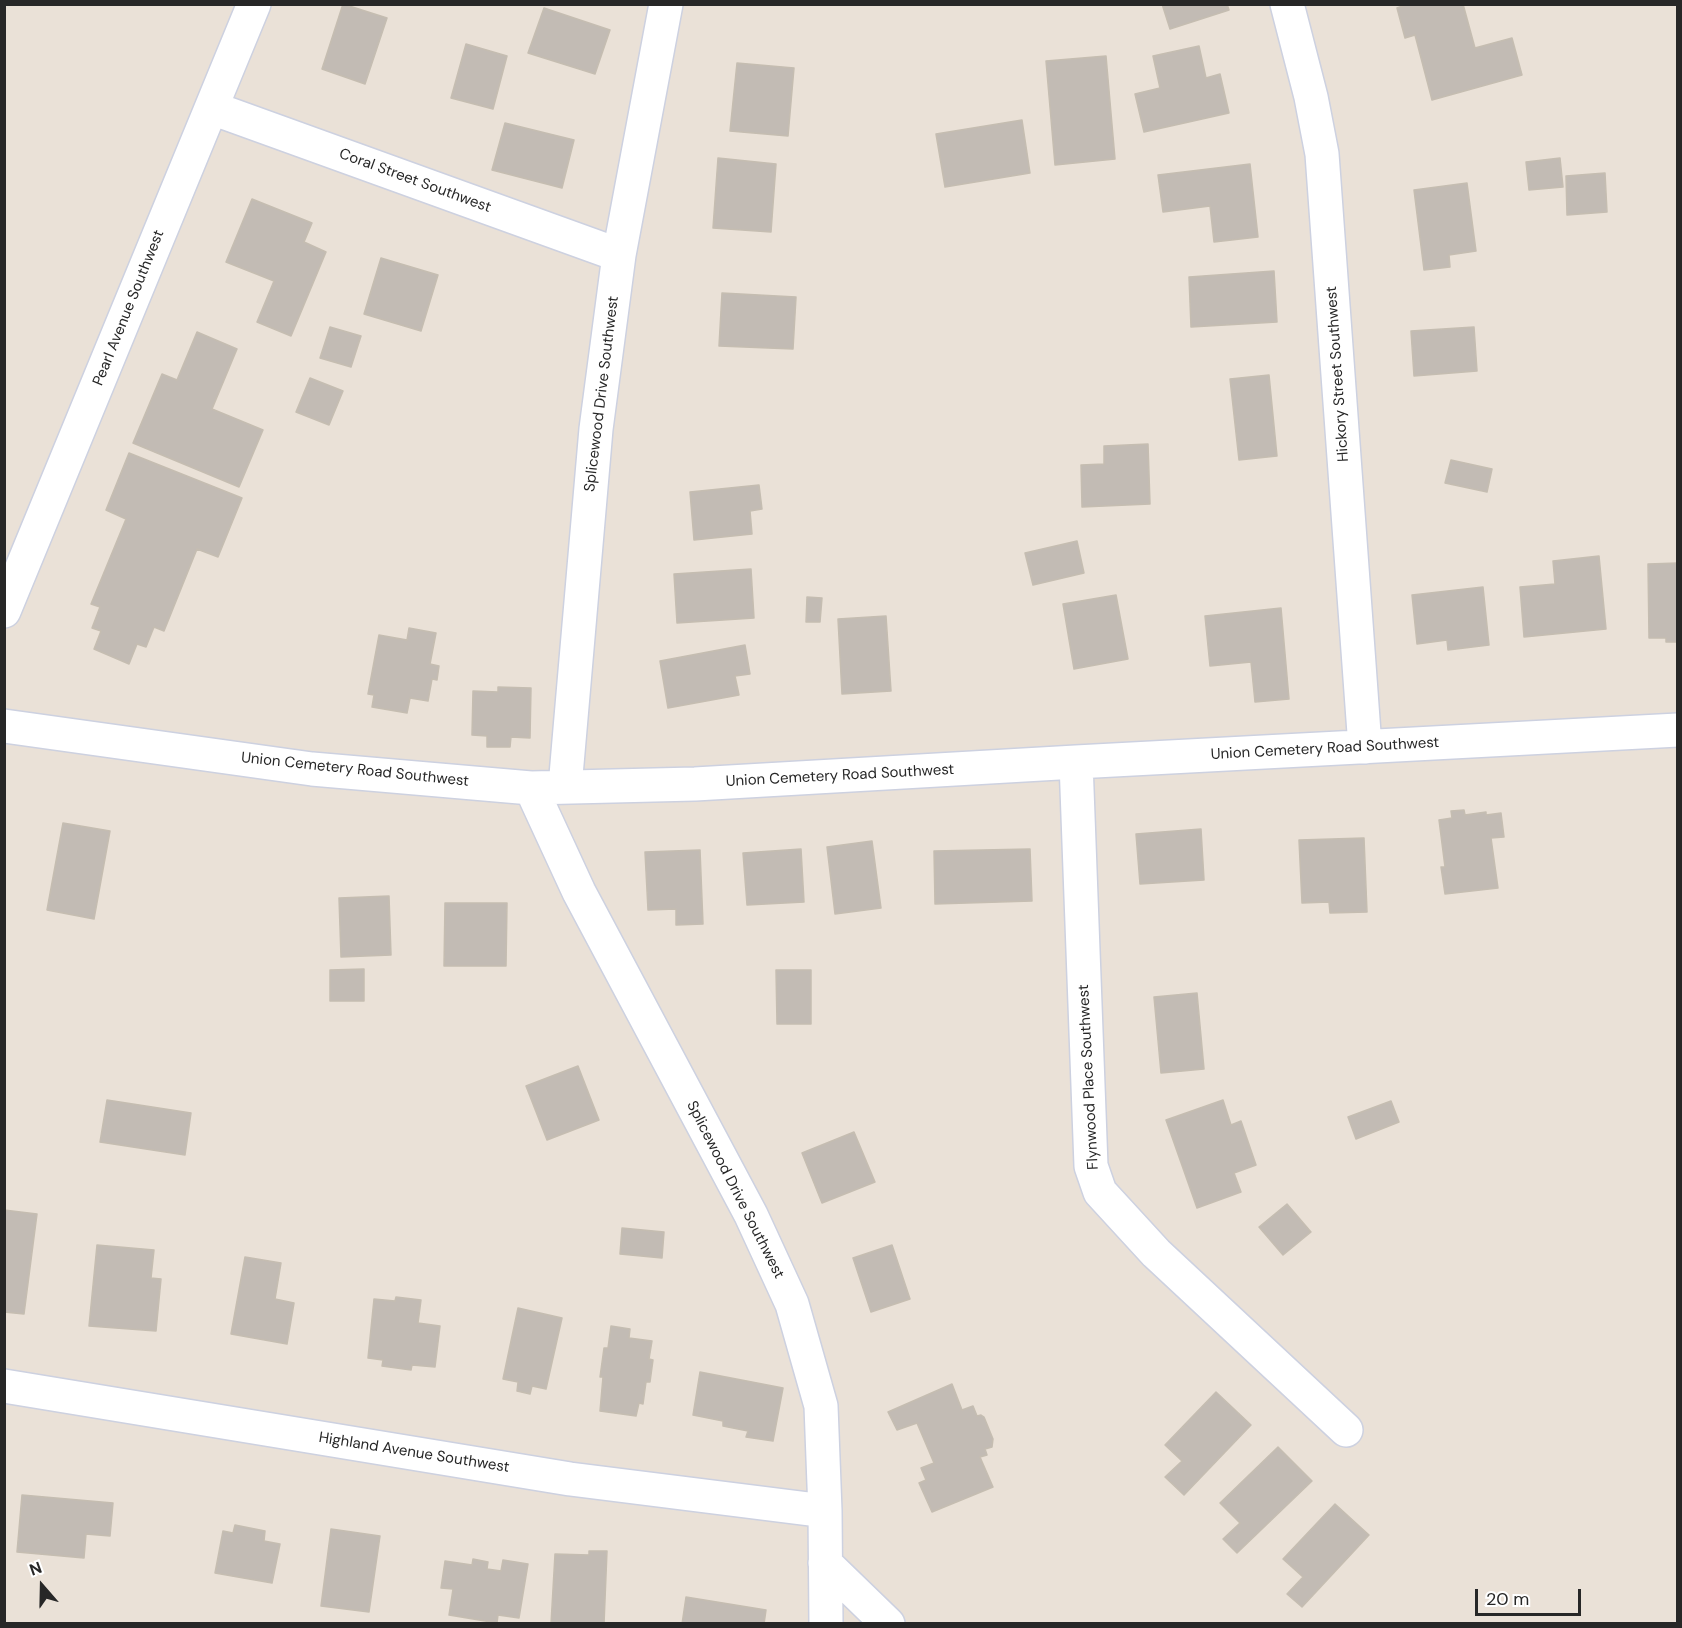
<!DOCTYPE html>
<html>
<head>
<meta charset="utf-8">
<style>
	body { margin:0 }
	#map { position:relative; width:1682px; height:1628px; overflow:hidden; background:#eae1d7; font-family:"DM Sans",sans-serif }
	canvas { display:block }
	.frame { position:absolute; inset:0; border:6px solid #272727; pointer-events:none }
	.north { position:absolute; left:12px; top:1556px; width:60px; height:60px; -webkit-text-stroke:4px #fff; paint-order:stroke; rotate:340deg; font-size:16px; font-weight:700; line-height:24px; text-align:center; color:#272727 }
	.north::after { content:''; display:block; margin:auto; width:21px; height:27px; background:#272727; clip-path:polygon(50% 0,100% 100%,50% 72%,0 100%) }
	.scale { position:absolute; left:1475px; top:1589px; width:106px; height:27px; box-sizing:border-box; border:3px solid #272727; border-top:0; padding-left:8px; font-size:18px; line-height:21px; white-space:nowrap; color:#272727; -webkit-text-stroke:4px #fff; paint-order:stroke }
</style>
</head>
<body>
<div id="map">
<canvas width="1682" height="1628"></canvas>
<div class="frame"></div>
<div class="north">N</div>
<div class="scale">20 m</div>
</div>
<script>
const g = document.querySelector('canvas').getContext('2d');
g.lineJoin = 'round';
function fill(path, color) { g.fillStyle = color; g.fill(path, 'evenodd'); }
function stroke(path, color, width, dash) { g.strokeStyle = color; g.lineWidth = width; g.lineCap = dash ? 'butt' : 'round'; g.setLineDash(dash || []); g.stroke(path); }
function write(font, color, halo, rows, align = 'center') {
  g.font = font + ' "DM Sans",sans-serif'; g.lineWidth = 4.5; g.setLineDash([]); g.textBaseline = 'middle'; g.strokeStyle = halo; g.fillStyle = color; for (const [text, x, y, turn = 0] of rows) {
    g.save(); g.translate(x, y); g.rotate((+turn || 0) * Math.PI / 180); g.textAlign = isNaN(turn) ? turn : align; if (halo) g.strokeText(text, 0, 0); g.fillText(text, 0, 0); g.restore();
  }
}
const building = new Path2D(`
	M343 4 387 18 365 84 322 69Z
	M1162 4H1227L1229 10 1170 29Z
	M1463 4 1475 48 1512 38 1522 75 1432 100 1415 35 1405 38 1397 8 1408 4Z
	M544 8 610 30 595 74 528 53Z
	M466 44 507 56 493 109 451 98Z
	M1199 46 1206 78 1220 74 1229 113 1144 132 1135 94 1160 88 1153 56Z
	M1106 56 1115 159 1055 165 1046 61Z
	M737 63 794 68 788 136 730 131Z
	M1022 120 1030 173 945 187 936 134Z
	M505 123 574 140 562 188 492 170Z
	M718 158 776 164 771 232 713 228Z
	M1560 158 1563 187 1529 190 1526 162Z
	M1250 164 1258 237 1214 242 1210 206 1163 212 1158 175Z
	M1605 173 1607 212 1567 215 1566 176Z
	M1467 183 1476 251 1449 255 1450 267 1424 270 1414 190Z
	M252 199 312 223 304 242 326 252 291 336 257 322 274 281 226 262Z
	M381 258 438 275 421 331 364 314Z
	M1274 271 1277 322 1191 327 1189 277Z
	M722 293 796 297 793 349 719 346Z
	M330 327 361 336 351 367 320 358Z
	M1474 327 1477 371 1414 376 1411 331Z
	M197 332 237 349 212 409 263 430 239 487 133 443 162 374 177 380Z
	M1269 375 1277 456 1239 460 1230 379Z
	M310 378 343 391 329 425 296 412Z
	M1148 444 1150 504 1082 507 1081 465 1104 464V446Z
	M129 453 242 498 218 557 197 549 164 631 154 627 146 647 137 644 129 664 94 649 101 631 92 628 100 607 91 604 126 519 106 510Z
	M1451 460 1492 469 1487 492 1445 483Z
	M759 485 762 509 750 511 752 534 694 540 690 492Z
	M1077 541 1084 573 1033 585 1025 553Z
	M1599 556 1606 629 1524 637 1520 587 1555 584 1553 561Z
	M1678 563V642H1666V638H1649L1648 564Z
	M751 569 754 618 677 623 674 574Z
	M1483 587 1489 645 1448 650 1447 640 1417 644 1412 595Z
	M1116 595 1128 659 1074 669 1063 604Z
	M807 597 822 598 820 622H806Z
	M1281 608 1289 699 1255 702 1251 662 1210 666 1205 616Z
	M886 616 891 691 842 694 838 619Z
	M409 628 436 633 430 664 439 666 437 680 432 679 428 701 410 698 407 713 372 707 374 695 368 694 379 635 407 640Z
	M745 645 750 674 735 676 739 695 668 708 660 661Z
	M498 687 531 688 530 738 511 737 510 747H487V736L472 735 473 691 498 692Z
	M1464 810 1465 815 1486 812V815L1501 813 1504 837 1491 838 1498 888 1445 894 1441 867H1445L1439 820 1452 818 1451 811Z
	M63 823 110 831 94 919 47 910Z
	M1201 829 1204 880 1140 884 1136 834Z
	M1364 838 1367 912 1330 913 1329 902 1302 903 1299 840Z
	M872 841 881 908 835 914 827 847Z
	M801 849 804 902 747 905 743 853Z
	M1030 849 1032 901 935 904 934 851Z
	M700 850 703 924 676 925V909L648 910 645 852Z
	M389 896 391 955 341 957 339 898Z
	M445 903H507L506 966H444Z
	M364 969V1001H330V970Z
	M776 970H811V1024H777Z
	M1197 993 1204 1069 1161 1073 1154 997Z
	M578 1066 599 1120 547 1140 526 1086Z
	M107 1100 191 1113 185 1155 100 1142Z
	M1223 1100 1231 1125 1241 1121 1256 1165 1234 1173 1241 1192 1197 1208 1166 1120Z
	M1391 1101 1399 1122 1356 1139 1348 1117Z
	M854 1132 875 1182 822 1203 802 1153Z
	M1287 1204 1311 1232 1283 1255 1259 1227Z
	M4 1210 37 1214 24 1314 4 1312Z
	M622 1228 664 1232 662 1258 620 1254Z
	M97 1245 154 1250 151 1278 161 1279 156 1331 89 1326Z
	M892 1245 910 1299 871 1312 853 1258Z
	M245 1257 281 1263 275 1299 294 1303 287 1344 231 1334Z
	M396 1297 421 1300 418 1323 440 1326 435 1367 412 1365 411 1370 382 1366 383 1360 368 1358 374 1299 395 1301Z
	M518 1308 562 1318 546 1389 532 1386 530 1394 517 1391 518 1382 503 1379Z
	M611 1326 630 1329 629 1338 652 1341 649 1359 653 1360 650 1382H646L643 1404 639 1403 636 1416 600 1411 603 1377H600L604 1348H608Z
	M700 1372 783 1388 773 1441 746 1437 748 1431 723 1426V1421L693 1415Z
	M952 1384 962 1410 973 1406 977 1416 981 1415 984 1417 993 1439 992 1447 985 1449 987 1455 980 1457 993 1487 932 1512 919 1483 926 1480 921 1468 934 1463 917 1423 897 1430 888 1412Z
	M1216 1392 1251 1425 1184 1495 1165 1477 1182 1461 1165 1445Z
	M1278 1447 1312 1481 1237 1553 1223 1539 1240 1523 1220 1503Z
	M22 1495 113 1503 110 1536 86 1534 84 1558 17 1552Z
	M1335 1504 1369 1535 1302 1607 1287 1594 1303 1577 1283 1559Z
	M235 1525 265 1531 264 1541 280 1544 272 1583 215 1573 223 1531 233 1533Z
	M331 1529 380 1536 369 1612 321 1606Z
	M589 1551H607L604 1624H551L555 1554 589 1555Z
	M473 1559 488 1562 487 1569 501 1571 503 1560 528 1564 519 1618 498 1615 497 1623 449 1615 453 1589 441 1588 445 1561 472 1565Z
	M686 1597 766 1610 764 1624H682Z`);
const minor = new Path2D(`
	M1287 4 1311 97 1322 154 1365 747
	M212 108 619 255
	M4 611 254 4
	M4 726 312 769 531 788 695 784 1076 762 1678 730
	M1076 762 1091 1166 1100 1192 1156 1253 1346 1430
	M565 787 596 429 619 255 666 4
	M531 788 579 892 751 1215 792 1304 821 1406 825 1511 826 1624
	M4 1386 570 1479 825 1511
	M825 1563 888 1624`);
const streetNames = [
	["Coral Street Southwest",415,181,20],
	["Pearl Avenue Southwest",129,308,-68],
	["Hickory Street Southwest",1338,374,-94],
	["Splicewood Drive Southwest",602,394,-83],
	["Union Cemetery Road Southwest",1325,749,-3],
	["Union Cemetery Road Southwest",355,770,6],
	["Union Cemetery Road Southwest",840,776,-3],
	["Flynwood Place Southwest",1089,1077,-93],
	["Splicewood Drive Southwest",735,1190,63],
	["Highland Avenue Southwest",414,1453,9]
];
fill(building, '#c2bbb4');
stroke(building, '#c5bdb1', 1.5);
stroke(minor, '#cdd1e0', 36);
stroke(minor, '#fff', 33);
write('15px', '#272727', '#fff', streetNames);
</script>
</body>
</html>
